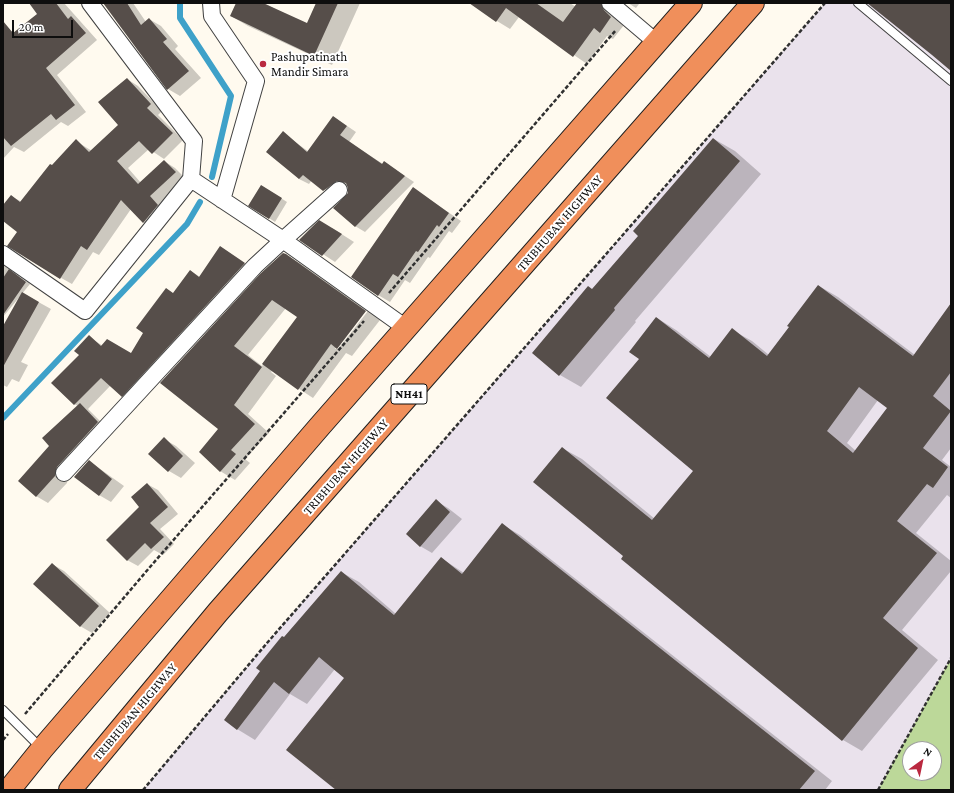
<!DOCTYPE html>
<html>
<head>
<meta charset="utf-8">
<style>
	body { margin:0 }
	#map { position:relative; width:954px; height:793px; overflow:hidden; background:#fffaef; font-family:"Crimson Pro",serif }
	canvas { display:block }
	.frame { position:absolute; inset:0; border:4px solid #0e0e0e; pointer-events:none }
	.north { position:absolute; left:902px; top:741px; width:40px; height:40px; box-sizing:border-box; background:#fff; border:1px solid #9f9f9f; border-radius:50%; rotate:33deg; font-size:11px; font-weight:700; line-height:16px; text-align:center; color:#0e0e0e }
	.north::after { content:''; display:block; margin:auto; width:14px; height:18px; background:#ba2940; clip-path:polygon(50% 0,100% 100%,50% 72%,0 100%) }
	.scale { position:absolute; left:12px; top:20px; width:61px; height:18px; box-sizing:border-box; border:2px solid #0e0e0e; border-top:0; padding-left:5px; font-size:12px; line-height:14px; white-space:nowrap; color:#0e0e0e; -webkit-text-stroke:3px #fff; paint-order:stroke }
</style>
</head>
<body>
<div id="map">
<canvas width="954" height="793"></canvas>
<div class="frame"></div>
<div class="north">N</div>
<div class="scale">20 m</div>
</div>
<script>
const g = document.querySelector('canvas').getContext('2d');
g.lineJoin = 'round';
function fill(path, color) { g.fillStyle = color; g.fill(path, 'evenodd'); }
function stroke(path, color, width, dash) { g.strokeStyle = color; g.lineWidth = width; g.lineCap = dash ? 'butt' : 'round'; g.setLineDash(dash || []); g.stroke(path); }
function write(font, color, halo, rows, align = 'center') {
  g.font = font + ' "Crimson Pro",serif'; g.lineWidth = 4; g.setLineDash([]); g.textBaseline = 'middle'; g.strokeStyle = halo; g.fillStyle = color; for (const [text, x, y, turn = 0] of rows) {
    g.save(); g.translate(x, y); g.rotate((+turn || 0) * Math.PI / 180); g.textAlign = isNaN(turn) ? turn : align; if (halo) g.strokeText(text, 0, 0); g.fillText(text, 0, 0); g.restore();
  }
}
const industrial = new Path2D(`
	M825 3H951V658L878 790H143L267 643Z`);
const forest = new Path2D(`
	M951 658V790H878ZM910 749H934V773H910Z`);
const shadow = new Path2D(`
	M31 3H64L97 40 57 75 86 112 68 126 61 122 24 152 14 147 3 159V38L11 31 14 33 39 14Z
	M105 3H133L146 22 149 19 161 26 178 46 175 49 201 78 180 96 168 89Z
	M237 3H264L307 25 317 3H360L332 65 248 26 231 16Z
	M482 3H570L576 7 578 3H620L624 25 613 39 607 36 587 64 519 17 510 29 497 21 479 8Z
	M628 3H637L639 4 636 8Z
	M127 79 138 86 162 111 158 115 183 140 164 159 149 149 128 168 141 183 164 161 175 168 186 179 161 203 169 212 155 229 144 223 131 209 99 255 93 252 72 284 38 265 9 246 19 232 3 220V207L11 196 22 202 76 141 92 151 119 125Z
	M334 117 356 132 349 142 383 164 393 168 414 182 365 232 355 226 348 186 334 196 312 180 309 184 299 179 267 151 283 133 309 152Z
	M714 139 735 151 761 174 635 321 636 322 581 387 560 375 593 290 640 236Z
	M262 186 287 202 275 222 269 218Z
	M413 188 461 221 452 233 449 231 430 258 428 257 410 283 405 280 390 302 378 295Z
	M332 228 354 242 335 262 300 239Z
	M221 247 255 271 134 402 122 396 111 385 88 409 109 430 69 473 67 483 48 503 36 496 50 446 78 406 74 404 81 355 89 337 103 346 132 354 191 271 200 277Z
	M286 255 301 264 366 310 335 349H338L368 311 380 320 352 356 346 353 313 398 272 371 271 372 276 376 248 414 269 433 245 459 250 463 235 480 220 471 219 429 162 382ZM286 308 298 317 262 366 248 355Z
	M3 265 30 284 3 317Z
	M819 286 838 297 915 355 951 304V448L942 460 951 467V498L947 495 916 533 951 561V571L902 630 938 660 862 751 843 740 625 555 562 448 582 459 655 519 695 470 640 359 657 318 676 330 711 357 732 330 752 341 769 355ZM878 400 888 407 856 451 847 443Z
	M24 294 51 309 21 362 28 365 19 382 12 379 7 387 3 385V337Z
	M164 439 176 446 195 463 181 478 169 471 150 454Z
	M89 461 124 486 111 502 99 495Z
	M147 484 158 490 178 514 160 529 174 544 163 555 154 550 138 566 127 560Z
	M436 501 448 508 462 519 432 553 420 546Z
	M503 525 520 535 832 781 825 790H338L345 678 335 669 307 704 290 694 255 740 237 729 284 638 341 572 359 582 396 614 441 558 464 573Z
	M52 564 64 571 110 613 92 633 80 626Z`);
const stream = new Path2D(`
	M180 3V18L231 96 212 177
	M3 418 187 224 200 202`);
const building = new Path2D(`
	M29 3H56L68 19 71 16 86 33 46 68 75 105 56 120 51 114 11 146 3 137V21L13 33 37 14Z
	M103 3H127L141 25 149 18 167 39 163 42 189 71 167 90Z
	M236 3H263L307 23 316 3H338L314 56 230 16Z
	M469 3H536L563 22 577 3H601L604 10 611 17 600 33 594 28 573 57 506 8 496 22Z
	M867 3H951V71L932 55Z
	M127 78 151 104 147 108 173 133 152 154 139 141 117 161 138 184 164 160 176 172 150 196 158 205 143 223 121 200 87 250 81 246 60 279 7 246 17 232 3 221V205L11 195 20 202 50 164 52 165 76 139 89 152 118 125 98 102Z
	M333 116 347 126 340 135 382 164 384 161 405 176 355 227 333 208 348 193V188L346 183 337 181 323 191 303 175 299 179 266 152 283 131 307 152Z
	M713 138 740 161 614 308 615 310 559 376 532 353 588 286 592 289 638 236 633 231Z
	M261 185 282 198 269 219 248 206Z
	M413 187 449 213 439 227 437 225 418 252 416 251 398 277 393 274 378 296 351 277Z
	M319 220 342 234 322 256 299 240Z
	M220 246 245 263 122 397 101 378 74 405 51 383 79 355 74 351 89 335 101 346 107 339 131 353 143 333 136 328 166 288 173 293 190 270 199 277Z
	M283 253 286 254 366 311 337 349 331 344 298 390 262 364 297 317 272 300 234 346 262 367 234 405 255 424 231 450 236 454 220 472 199 452 218 429 160 383 260 274Z
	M9 269 26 282 3 315V278Z
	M818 285 913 356 951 303V372L933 396 951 411 923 448 948 467 933 488 927 484 897 521 937 553 883 618 918 648 842 741 621 559 623 556 533 482 562 447 652 520 693 471 606 398 639 359 629 352 656 317 709 358 732 328 767 356 789 327 787 326ZM859 387 887 408 853 453 827 431Z
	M22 292 39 302 3 367V326Z
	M80 403 98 422 57 467 55 476 36 497 18 481 49 446 42 438Z
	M164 437 183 456 168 472 148 454Z
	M89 460 112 479 99 496 74 477Z
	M147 483 168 507 150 523 164 537 151 549 145 543 127 561 106 540 139 507 131 497Z
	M436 499 450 512 420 547 406 534Z
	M502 523 815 771 799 790H336L286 750 344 678 319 657 289 694 274 682 237 730 224 720 260 671 256 668 282 636 284 637 341 571 394 615 441 557 462 574Z
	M52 563 99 606 80 627 33 584Z`);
const path = new Path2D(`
	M389 293 616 30
	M25 714 150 567 364 321
	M3 740 8 734
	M143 790 267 643 825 3
	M878 790 951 658`);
const lane = new Path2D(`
	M858 3 951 81
	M3 710 42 749`);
const street = new Path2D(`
	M211 3 212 16 256 81 222 200
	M610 3 656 42
	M191 179 283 240 339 190
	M3 254 85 311 191 179 194 141 90 3
	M64 473 255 266 283 240 406 328`);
const highway = new Path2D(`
	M9 790 42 749 320 426 691 3
	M70 790 218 612 753 3`);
const markers = [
	[263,64,4,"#ba2940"]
];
const shields = [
	[409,394,36]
];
const shieldNames = [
	["NH41",409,394]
];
const poiNames = [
	["Pashupatinath",271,57],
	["Mandir Simara",271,72]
];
const streetNames = [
	["TRIBHUBAN HIGHWAY",560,223,-49],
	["TRIBHUBAN HIGHWAY",346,467,-49],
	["TRIBHUBAN HIGHWAY",135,712,-50]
];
fill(industrial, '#eae2ec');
fill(forest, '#bcd899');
fill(shadow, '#0003');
stroke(stream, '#3ea1c9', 6);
fill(building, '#564e4a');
stroke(lane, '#414141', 10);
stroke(street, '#414141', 18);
stroke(highway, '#1f1f1f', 24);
stroke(path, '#303030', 2.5, [4, 2]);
stroke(lane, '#fff', 8);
stroke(street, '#fff', 16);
stroke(highway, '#f08f5b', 22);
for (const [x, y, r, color] of markers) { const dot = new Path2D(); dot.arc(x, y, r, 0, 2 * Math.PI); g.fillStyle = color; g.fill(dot); stroke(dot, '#fff', 1.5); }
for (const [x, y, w] of shields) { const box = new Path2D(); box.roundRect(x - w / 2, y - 10, w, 20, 3); g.fillStyle = '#fff'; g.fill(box); stroke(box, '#0e0e0e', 1); }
write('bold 12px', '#0e0e0e', null, shieldNames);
write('13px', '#0e0e0e', '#fff', poiNames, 'left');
write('13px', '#0e0e0e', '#fff', streetNames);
</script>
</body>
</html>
